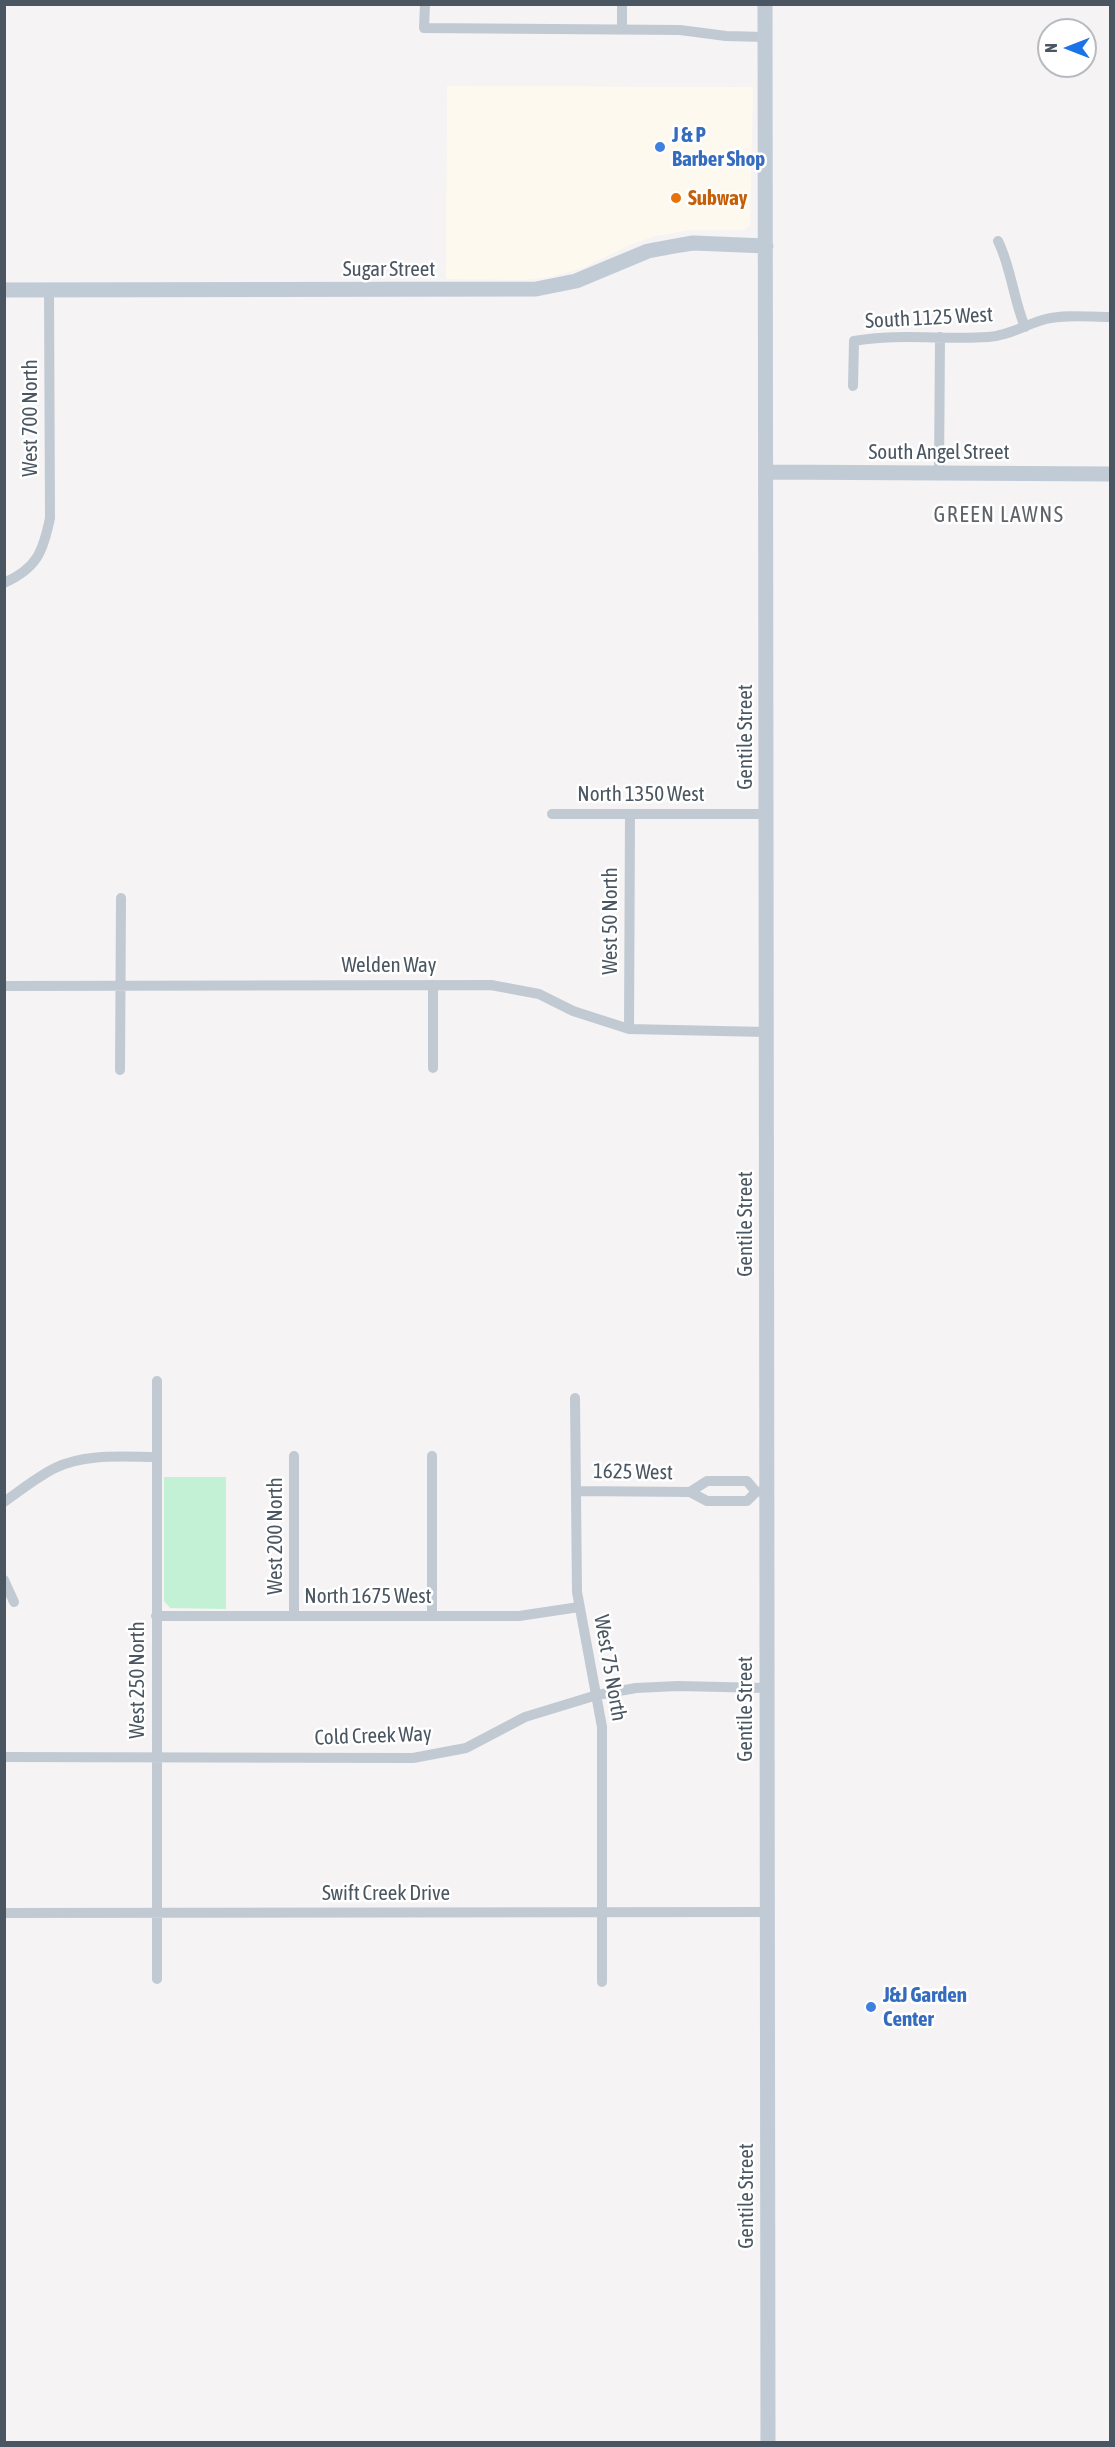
<!DOCTYPE html>
<html>
<head>
<meta charset="utf-8">
<style>
	body { margin:0 }
	#map { position:relative; width:1115px; height:2447px; overflow:hidden; background:#f5f3f3; font-family:"Asap Condensed",sans-serif }
	canvas { display:block }
	.frame { position:absolute; inset:0; border:6px solid #4a5661; pointer-events:none }
	.north { position:absolute; left:1037px; top:18px; width:60px; height:60px; box-sizing:border-box; background:#fff; border:2px solid #b7bbc0; border-radius:50%; rotate:270deg; font-size:16px; font-weight:700; line-height:24px; text-align:center; color:#4a5661 }
	.north::after { content:''; display:block; margin:auto; width:21px; height:27px; background:#1a73e8; clip-path:polygon(50% 0,100% 100%,50% 72%,0 100%) }
</style>
</head>
<body>
<div id="map">
<canvas width="1115" height="2447"></canvas>
<div class="frame"></div>
<div class="north">N</div>
</div>
<script>
const g = document.querySelector('canvas').getContext('2d');
g.lineJoin = 'round';
function fill(path, color) { g.fillStyle = color; g.fill(path, 'evenodd'); }
function stroke(path, color, width, dash) { g.strokeStyle = color; g.lineWidth = width; g.lineCap = dash ? 'butt' : 'round'; g.setLineDash(dash || []); g.stroke(path); }
function write(font, color, halo, rows, align = 'center') {
  g.font = font + ' "Asap Condensed",sans-serif'; g.lineWidth = 5; g.setLineDash([]); g.textBaseline = 'middle'; g.strokeStyle = halo; g.fillStyle = color; for (const [text, x, y, turn = 0] of rows) {
    g.save(); g.translate(x, y); g.rotate((+turn || 0) * Math.PI / 180); g.textAlign = isNaN(turn) ? turn : align; if (halo) g.strokeText(text, 0, 0); g.fillText(text, 0, 0); g.restore();
  }
}
const commercial = new Path2D(`
	M447 86 753 87 750 226 743 230H690L656 236 632 244 583 268 550 277 525 280 446 279Z`);
const green = new Path2D(`
	M164 1477H226V1609L170 1608 164 1601Z`);
const street = new Path2D(`
	M425 4 424 28 680 30 726 36 765 37
	M622 4V29
	M998 241C1011 267 1013 298 1025 327
	M853 386 854 341C898 333 943 340 988 337 1009 336 1026 324 1046 319 1066 314 1089 317 1110 317
	M939 474 940 337
	M4 583C37 568 43 552 50 518L49 291
	M552 814H766
	M433 985V1068
	M4 986 491 985 539 994 573 1011 629 1029 766 1032
	M629 1029 630 814
	M120 1070 121 898
	M575 1398 577 1592 602 1727V1982
	M294 1456V1615
	M576 1491 690 1492 707 1501H747L756 1492 766 1491
	M690 1492 707 1481H747L756 1492
	M4 1502C21 1490 37 1477 55 1468 86 1453 124 1457 157 1457
	M4 1580 14 1602
	M156 1616H519L579 1607
	M432 1616V1456
	M4 1757 413 1758 466 1748 525 1717 597 1695 636 1688 678 1686 766 1688
	M4 1913 767 1912
	M157 1979V1381`);
const secondary = new Path2D(`
	M765 4 768 2442
	M4 290 536 289 576 281 648 251 675 246 693 243 766 246
	M767 472 1110 474`);
const markers = [
	[660,147,6,"#3f7fe0"],
	[676,198,6,"#e8710a"],
	[871,2007,6,"#3f7fe0"]
];
const shopNames = [
	["J & P",672,135],
	["Barber Shop",672,159],
	["J&J Garden",883,1995],
	["Center",883,2019]
];
const foodNames = [
	["Subway",688,198]
];
const streetNames = [
	["Sugar Street",389,269],
	["South 1125 West",929,318,-3],
	["West 700 North",30,418,-90],
	["South Angel Street",939,452],
	["Gentile Street",745,737,-90],
	["North 1350 West",641,794],
	["West 50 North",610,921,-90],
	["Welden Way",389,965],
	["Gentile Street",745,1224,-90],
	["1625 West",633,1472,1],
	["West 200 North",275,1536,-90],
	["North 1675 West",368,1596],
	["West 75 North",610,1668,80],
	["West 250 North",137,1680,-90],
	["Gentile Street",745,1709,-90],
	["Cold Creek Way",373,1736,-2],
	["Swift Creek Drive",386,1893],
	["Gentile Street",746,2196,-90]
];
const neighbourhoodNames = [
	["GREEN LAWNS",999,515]
];
fill(commercial, '#fdf9ef');
fill(green, '#c3f1d5');
stroke(street, '#c1cad2', 10);
stroke(secondary, '#c1cbd6', 15);
for (const [x, y, r, color] of markers) { const dot = new Path2D(); dot.arc(x, y, r, 0, 2 * Math.PI); g.fillStyle = color; g.fill(dot); stroke(dot, '#fff', 2); }
write('bold 21px', '#366cbe', '#fff', shopNames, 'left');
write('bold 21px', '#c56008', '#fff', foodNames, 'left');
write('21px', '#4a5661', '#fff', streetNames);
g.letterSpacing = '1.5px';
write('22px', '#5f6368', '#fff', neighbourhoodNames);
g.letterSpacing = '0px';
</script>
</body>
</html>
